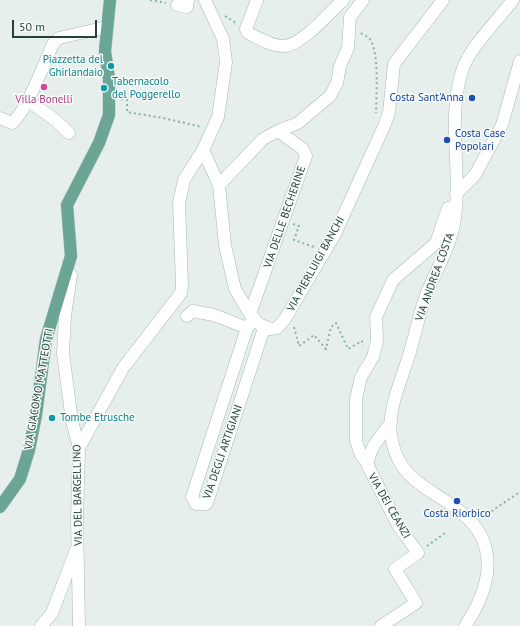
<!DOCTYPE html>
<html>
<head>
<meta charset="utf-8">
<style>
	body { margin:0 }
	#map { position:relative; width:520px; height:626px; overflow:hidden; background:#e6efeb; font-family:"PT Sans",sans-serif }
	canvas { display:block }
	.scale { position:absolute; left:12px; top:20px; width:85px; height:18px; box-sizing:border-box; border:2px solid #24423a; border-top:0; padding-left:5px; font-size:12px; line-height:14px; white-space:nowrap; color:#24423a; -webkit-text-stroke:3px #f7fbf9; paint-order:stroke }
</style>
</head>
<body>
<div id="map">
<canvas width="520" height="626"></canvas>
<div class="scale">50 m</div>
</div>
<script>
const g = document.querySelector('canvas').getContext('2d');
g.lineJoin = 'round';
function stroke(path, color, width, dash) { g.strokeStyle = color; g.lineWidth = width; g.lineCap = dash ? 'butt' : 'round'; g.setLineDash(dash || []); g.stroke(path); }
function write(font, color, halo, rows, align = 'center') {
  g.font = font + ' "PT Sans",sans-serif'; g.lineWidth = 3; g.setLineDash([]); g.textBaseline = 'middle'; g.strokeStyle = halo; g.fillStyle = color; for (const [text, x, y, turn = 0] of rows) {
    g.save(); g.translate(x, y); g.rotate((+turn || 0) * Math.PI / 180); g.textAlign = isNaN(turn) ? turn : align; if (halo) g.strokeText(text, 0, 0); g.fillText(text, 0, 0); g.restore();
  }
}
const path = new Path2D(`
	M150 0 166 3
	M225 16 236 23
	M361 33C363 35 367 36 369 38 380 50 376 98 376 113
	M121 99 127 100V112L163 118 202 127
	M293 224 299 226 294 240 314 247
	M294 327 299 346 314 335 326 349 331 327 336 323 348 349 362 341 363 346
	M484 518 496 508 520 492
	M427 546 445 533`);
const minor = new Path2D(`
	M257 0 246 29 248 33C258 38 273 47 285 46 303 44 330 12 343 0
	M177 5 187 7 188 0
	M27 100 54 119 69 133
	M0 118 12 123C27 111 44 63 53 44L59 38 107 27
	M203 150 219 185 225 245 235 289 250 314 259 324 270 329 277 328 285 319 335 234 385 124 389 112 394 64 443 0
	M219 185 263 139 278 131 298 123 330 96 337 83 340 66 348 48 350 17 363 0
	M456 194 475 175 502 125 520 61
	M66 273 71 275 65 316 63 353 72 421 79 448 77 519 79 626
	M250 314 306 156 303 149 278 131
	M187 316 193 311 214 315 247 328
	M254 318 247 328 192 497 196 504H206L208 500 264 328
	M79 448 123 368 181 293 182 285 179 203 184 180 203 150 218 117 226 62 223 39 205 0
	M367 462 361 455 356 441V399L361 377 373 357 377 341 376 317 393 280 436 243 448 208 456 207
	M41 626 52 613 76 550
	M381 626 416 603 395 569 418 553 399 527 368 466C367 451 381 435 391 423
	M465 626C490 589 501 545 462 513 432 488 398 482 391 436 387 406 404 376 411 348 417 328 420 309 428 290 438 267 452 243 455 218 462 168 446 118 463 68 470 48 499 18 513 0`);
const major = new Path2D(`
	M0 507 20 479 29 450 36 415 46 339 71 256 67 205 99 143 109 115V79L105 51 110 0`);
const markers = [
	[111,66,4,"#0f9aa8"],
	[44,87,4,"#d1479c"],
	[104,88,4,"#0f9aa8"],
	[472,98,4,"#1a4fb4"],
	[447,140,4,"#1a4fb4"],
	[52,418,4,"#0f9aa8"],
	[457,501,4,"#1a4fb4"]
];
const cultureNames = [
	["Piazzetta del",103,60,"right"],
	["Ghirlandaio",103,73,"right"],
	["Tabernacolo",112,82],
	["del Poggerello",112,95],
	["Tombe Etrusche",60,418]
];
const transitNames = [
	["Costa Sant'Anna",464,98],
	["Costa Case",455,134,"left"],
	["Popolari",455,147,"left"],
	["Costa Riorbico",457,514,"center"]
];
const hotelNames = [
	["Villa Bonelli",44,100]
];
const streetNames = [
	["VIA DELLE BECHERINE",285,217,-71],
	["VIA PIERLUIGI BANCHI",316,264,-61],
	["VIA ANDREA COSTA",435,277,-70],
	["VIA GIACOMO MATTEOTTI",39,389,-80],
	["VIA DEGLI ARTIGIANI",223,452,-71],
	["VIA DEL BARGELLINO",78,495,-91],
	["VIA DEI CEANZI",389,506,60]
];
stroke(minor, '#a8b8b2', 13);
stroke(major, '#c2cac8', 13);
stroke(path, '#86b3a5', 2, [2, 3]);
stroke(minor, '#fff', 12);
stroke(major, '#6aa596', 12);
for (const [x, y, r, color] of markers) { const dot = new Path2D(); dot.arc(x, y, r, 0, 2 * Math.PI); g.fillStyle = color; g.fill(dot); stroke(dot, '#f7fbf9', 1.5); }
write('11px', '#0d838f', '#f7fbf9', cultureNames, 'left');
write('11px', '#164399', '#f7fbf9', transitNames, 'right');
write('11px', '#b23c85', '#f7fbf9', hotelNames);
write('11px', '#24423a', '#f7fbf9', streetNames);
</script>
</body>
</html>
